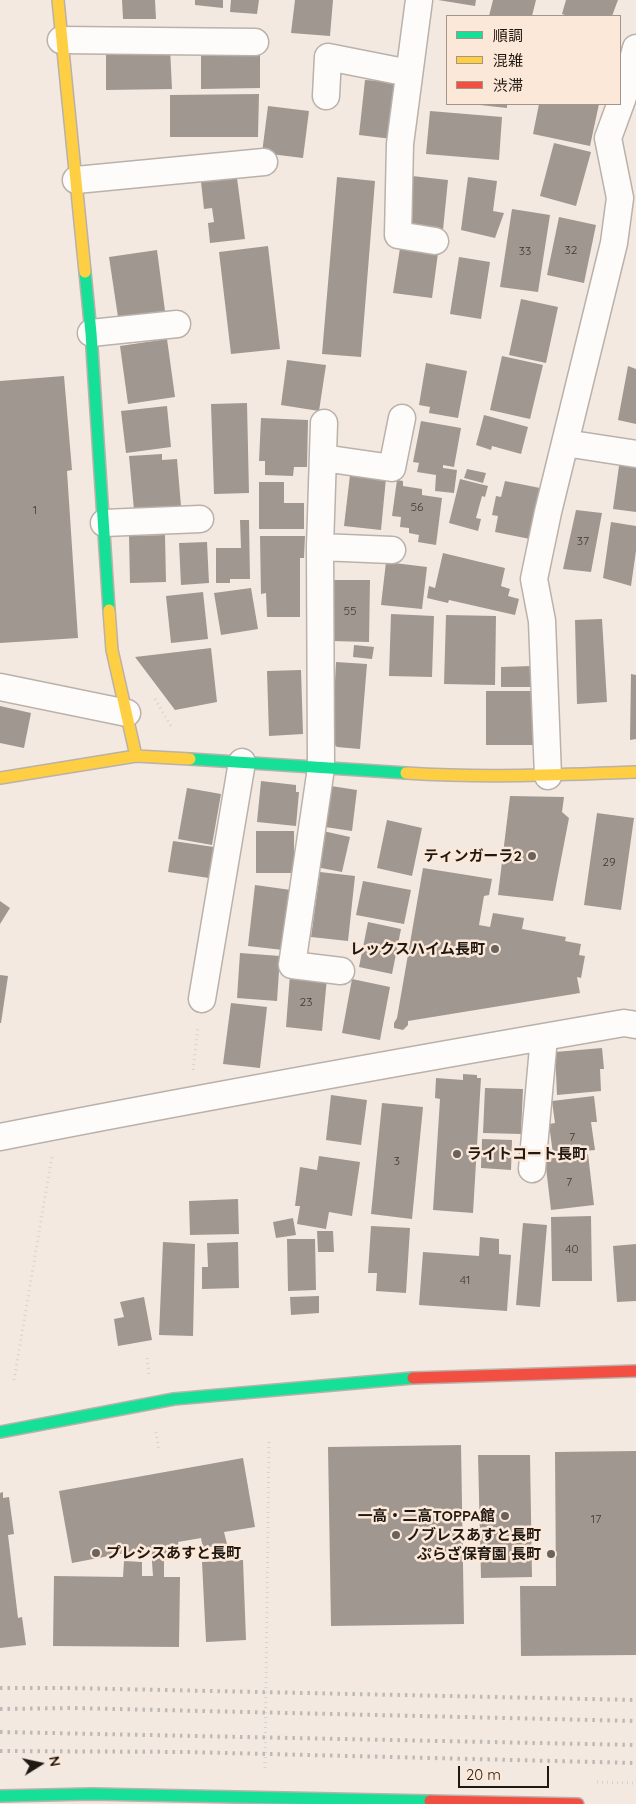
<!DOCTYPE html>
<html>
<head>
<meta charset="utf-8">
<style>
	body { margin:0 }
	#map { position:relative; width:636px; height:1804px; overflow:hidden; background:#f4e9e0; font-family:Quicksand,"Noto Sans JP",sans-serif }
	canvas { display:block }
	.legend { position:absolute; left:446px; top:15px; width:175px; height:90px; box-sizing:border-box; background:#fce8d8; border:1px solid #a49589; margin:0; padding:6px 9px; list-style:none; font-size:15px; color:#201913 }
	.legend li { display:flex; align-items:center; gap:10px; height:25px }
	.legend b { width:25px; border:1px solid #a49589 }
	.north { position:absolute; left:15px; top:1739px; width:50px; height:50px; -webkit-text-stroke:4px #fce8d8; paint-order:stroke; rotate:80deg; font-size:14px; font-weight:700; line-height:20px; text-align:center; color:#201913 }
	.north::after { content:''; display:block; margin:auto; width:18px; height:22px; background:#201913; clip-path:polygon(50% 0,100% 100%,50% 72%,0 100%) }
	.scale { position:absolute; left:458px; top:1766px; width:91px; height:22px; box-sizing:border-box; border:2px solid #201913; border-top:0; padding-left:6px; font-size:15px; line-height:18px; white-space:nowrap; color:#201913; -webkit-text-stroke:4px #fce8d8; paint-order:stroke }
</style>
</head>
<body>
<div id="map">
<canvas width="636" height="1804"></canvas>
<ul class="legend">
<li><b style="height:6px;background:#16e098"></b>順調</li>
<li><b style="height:6px;background:#ffcf43"></b>混雑</li>
<li><b style="height:6px;background:#f24e42"></b>渋滞</li>
</ul>
<div class="north">N</div>
<div class="scale">20 m</div>
</div>
<script>
const g = document.querySelector('canvas').getContext('2d');
g.lineJoin = 'round';
function fill(path, color) { g.fillStyle = color; g.fill(path, 'evenodd'); }
function stroke(path, color, width, dash) { g.strokeStyle = color; g.lineWidth = width; g.lineCap = dash ? 'butt' : 'round'; g.setLineDash(dash || []); g.stroke(path); }
function write(font, color, halo, rows, align = 'center') {
  g.font = font + ' Quicksand,"Noto Sans JP",sans-serif'; g.lineWidth = 5; g.setLineDash([]); g.textBaseline = 'middle'; g.strokeStyle = halo; g.fillStyle = color; for (const [text, x, y, turn = 0] of rows) {
    g.save(); g.translate(x, y); g.rotate((+turn || 0) * Math.PI / 180); g.textAlign = isNaN(turn) ? turn : align; if (halo) g.strokeText(text, 0, 0); g.fillText(text, 0, 0); g.restore();
  }
}
const building = new Path2D(`
	M122 0H155L156 19H123Z
	M195 0H223V8L195 5Z
	M231 0H259L257 14 230 12Z
	M295 0H333L330 36 291 33Z
	M438 0H476L475 6Z
	M493 0H536L532 16H489Z
	M566 0H618L612 16H568L562 14Z
	M170 48 172 89 106 90V49Z
	M201 48H260V88L201 89Z
	M365 80 396 82 392 139 359 135Z
	M259 94 258 137H170V95Z
	M480 104H507V108L480 105Z
	M539 104H599L590 146 533 134Z
	M268 106 309 111 303 158 262 153Z
	M430 111 502 117 499 160 426 154Z
	M554 143 591 152 576 206 540 196Z
	M412 176 448 180 443 230 407 226Z
	M337 177 375 181 361 357 322 354Z
	M468 177 497 181 493 211 504 213 495 238 461 230Z
	M237 178 245 239 210 243 208 223 214 222 212 208 204 209 201 182Z
	M512 209 550 215 538 292 500 287Z
	M559 217 596 225 584 283 547 275Z
	M268 246 280 349 231 354 219 252Z
	M400 248 438 253 432 298 393 293Z
	M157 250 165 311 118 317 109 257Z
	M459 257 490 262 481 319 450 314Z
	M521 299 558 307 546 363 509 355Z
	M167 339 175 397 128 404 120 346Z
	M502 356 543 365 530 419 490 410Z
	M287 360 326 365 319 411 281 405Z
	M426 363 467 371 458 418 429 413 430 407 419 405Z
	M628 366 636 369V424L618 420Z
	M64 376 72 470 67 471 78 638 0 643V381Z
	M247 403 249 493 214 494 211 404Z
	M167 406 171 447 126 453 121 411Z
	M484 415 528 427 521 454 492 446 491 450 476 445Z
	M261 418 308 420 307 467H294L293 476 265 475V461H259Z
	M421 421 461 428 454 467 443 465V468L457 470 454 493 435 491 436 475 417 472 419 463 413 462Z
	M162 454V460L177 459 181 506 134 510 129 456Z
	M620 459 636 462V512L613 509Z
	M467 469 486 473 483 483 464 478Z
	M350 475 386 478 381 530 344 526Z
	M460 479 488 486 485 497 482 496 476 518 481 519 478 531 449 523Z
	M397 480 403 481V486L422 489V495L442 498 436 545 418 542 419 535 409 533V528L400 527 401 517 392 516Z
	M505 481 540 488 530 539 495 532 498 516 492 515 496 496 501 497Z
	M259 482H284V503H304V529H259Z
	M576 510 602 513 591 572 563 569Z
	M240 520H249L250 579H230V583H216V548H241Z
	M611 522 636 526V551L631 586 603 578Z
	M165 535 166 582 130 583 129 536Z
	M260 536H305L304 558H300V617H267L266 593 261 594Z
	M207 542 209 583 181 585 179 543Z
	M443 553 505 568 501 586 510 589 508 596 519 599 515 615 449 600 448 603 427 598 429 586 435 588Z
	M386 562 427 567 422 609 381 605Z
	M332 580H370L369 642 331 641Z
	M251 588 258 629 221 635 214 593Z
	M203 592 208 639 171 643 166 596Z
	M391 614 434 616 432 677 389 676Z
	M446 615 496 616 495 685 444 684Z
	M602 619 607 702 577 704 575 620Z
	M354 645 374 647 372 659 353 657Z
	M211 648 217 702 175 710 135 657Z
	M336 662 367 664 360 749 337 747 331 741 334 694H329L330 680 335 681Z
	M532 666V687H501V667Z
	M301 670 303 734 269 736 267 671Z
	M631 674 636 675V739L630 740Z
	M486 691H533L534 745H486Z
	M0 706 31 713 24 748 0 743Z
	M261 781 296 785V792H299L296 826 257 822Z
	M331 786 357 790 352 831 325 827Z
	M187 788 221 794 212 845 178 839Z
	M510 796 564 797 562 812 569 818 553 901 498 895Z
	M597 813 634 818 621 910 584 905Z
	M387 820 422 828 412 876 377 868Z
	M256 831H294V873H256Z
	M323 831 350 837 342 872 316 867Z
	M173 841 214 847 209 878 168 872Z
	M423 868 492 879 489 895 484 896 479 925 490 927 493 913 524 918 522 929 566 937 565 941 581 944 579 955 585 956 581 978 577 977 580 993 408 1021V1025L403 1030 394 1028V1023L397 1018Z
	M320 872 355 876 348 941 311 937Z
	M363 881 411 890 404 924 356 915Z
	M255 885 291 890 283 950 248 946Z
	M0 901 10 908 0 924Z
	M368 922 401 929 392 974 359 967Z
	M240 953 280 956 277 1001 237 998Z
	M290 974 327 978 322 1031 286 1027Z
	M0 975 8 976 1 1023H0Z
	M352 979 390 987 380 1040 342 1033Z
	M231 1003 267 1007 260 1068 223 1064Z
	M602 1048 604 1069H600L601 1091 557 1095 555 1052Z
	M463 1074 477 1075V1078H481L473 1213 433 1210 440 1099 435 1098 436 1078 463 1080Z
	M485 1088 523 1089 521 1134 483 1133Z
	M331 1095 367 1100 361 1145 326 1140Z
	M594 1096 597 1122H591L595 1150 553 1154 549 1124 555 1123 552 1101Z
	M382 1103 423 1107 412 1219 371 1214Z
	M482 1139 512 1140 511 1170 481 1168Z
	M588 1154 594 1205 551 1210 545 1159Z
	M319 1156 360 1162 352 1216 329 1212 326 1229 297 1224 300 1206H295L300 1167 317 1170Z
	M238 1199 239 1234 190 1235 189 1201Z
	M591 1216 592 1281H552L551 1217Z
	M293 1218 296 1235 276 1238 273 1222Z
	M523 1223 547 1225 540 1307 516 1305Z
	M371 1226 410 1228 406 1293 376 1291 377 1273H368Z
	M317 1231H333L334 1252H318Z
	M480 1237 499 1239V1254L511 1255 507 1311 419 1305 423 1252 479 1256Z
	M287 1239H315L316 1290 288 1291Z
	M163 1242 195 1244 193 1336 159 1335Z
	M238 1242 239 1288 202 1289V1267H208L207 1243Z
	M636 1244V1301L617 1302 613 1246Z
	M319 1296V1313L291 1315 290 1297Z
	M144 1297 152 1340 118 1346 114 1319 124 1317 120 1302Z
	M461 1445 464 1624 331 1626 328 1447Z
	M636 1451V1655L521 1656 520 1586H556L555 1452Z
	M478 1455H530L532 1577 481 1578Z
	M243 1458 255 1527 224 1532 227 1544 203 1548 201 1538 178 1542 181 1558 164 1560V1577H180L179 1647 53 1646 54 1576 123 1577 124 1561 142 1562V1576H153L151 1548 72 1563 59 1491Z
	M3 1492V1498L9 1497 14 1534 8 1535 18 1618 22 1617 26 1645 0 1648V1493Z
	M243 1560 246 1640 206 1642 202 1562Z`);
const path = new Path2D(`
	M155 699 171 726
	M193 1070 198 1027
	M147 1358 149 1375
	M14 1380 52 1156
	M156 1432 159 1451
	M265 1768 269 1441
	M597 1782 636 1783`);
const street = new Path2D(`
	M419 0 400 144 398 235 435 241
	M61 40 255 42
	M326 96 328 57 409 73
	M76 180 264 162
	M91 333 177 324
	M324 423 320 547 321 768 292 965 341 971
	M565 443 636 454
	M323 458 392 468 402 418
	M104 523 200 519
	M320 547 392 550
	M0 687 127 713
	M548 776 542 621 534 579 548 512 614 243 620 198 608 138 623 97 636 48
	M202 999 242 762
	M0 1137C208 1096 416 1059 624 1023L636 1025
	M532 1169 544 1037`);
const fast = new Path2D(`
	M85 272 91 333 109 610
	M190 759 406 773
	M0 1432 174 1399 413 1378
	M0 1796 92 1794 430 1801`);
const slow = new Path2D(`
	M58 0 85 272
	M109 610 112 650 136 756
	M406 773C483 778 559 775 636 772
	M0 778 136 756 190 759`);
const jam = new Path2D(`
	M413 1378 636 1371
	M430 1801 578 1804`);
const rail = new Path2D(`
	M0 1688H69L636 1700
	M0 1709 72 1708 636 1721
	M0 1732 636 1745
	M0 1751 186 1752 636 1763`);
const markers = [
	[532,856,5,"#6a625b"],
	[495,949,5,"#6a625b"],
	[457,1154,5,"#6a625b"],
	[505,1516,5,"#6a625b"],
	[396,1535,5,"#6a625b"],
	[96,1553,5,"#6a625b"],
	[551,1554,5,"#6a625b"]
];
const numberNames = [
	["32",571,250],
	["33",525,251],
	["56",417,507],
	["1",35,510],
	["37",583,541],
	["55",350,611],
	["29",609,862],
	["23",306,1002],
	["7",572,1137],
	["3",397,1161],
	["7",569,1182],
	["40",572,1249],
	["41",465,1280],
	["17",596,1519]
];
const poiNames = [
	["ティンガーラ2",522,856],
	["レックスハイム長町",485,949],
	["ライトコート長町",467,1154,"left"],
	["一高・二高TOPPA館",495,1516],
	["ノブレスあすと長町",406,1535,"left"],
	["プレシスあすと長町",106,1553,"left"],
	["ぷらざ保育園 長町",541,1554]
];
fill(building, '#a09791');
stroke(street, '#b9b1aa', 29);
stroke(fast, '#b9b1aa', 14);
stroke(slow, '#b9b1aa', 14);
stroke(jam, '#b9b1aa', 14);
stroke(path, '#d5d2cf', 3, [1, 4]);
stroke(street, '#fdfcfa', 26);
stroke(fast, '#16e098', 11);
stroke(slow, '#ffcf43', 11);
stroke(jam, '#f24e42', 11);
stroke(rail, '#bdb9b7', 4, [2.5, 5]);
for (const [x, y, r, color] of markers) { const dot = new Path2D(); dot.arc(x, y, r, 0, 2 * Math.PI); g.fillStyle = color; g.fill(dot); stroke(dot, '#fce8d8', 2); }
write('12px', '#403832', null, numberNames);
write('bold 15px', '#201913', '#fce8d8', poiNames, 'right');
</script>
</body>
</html>
